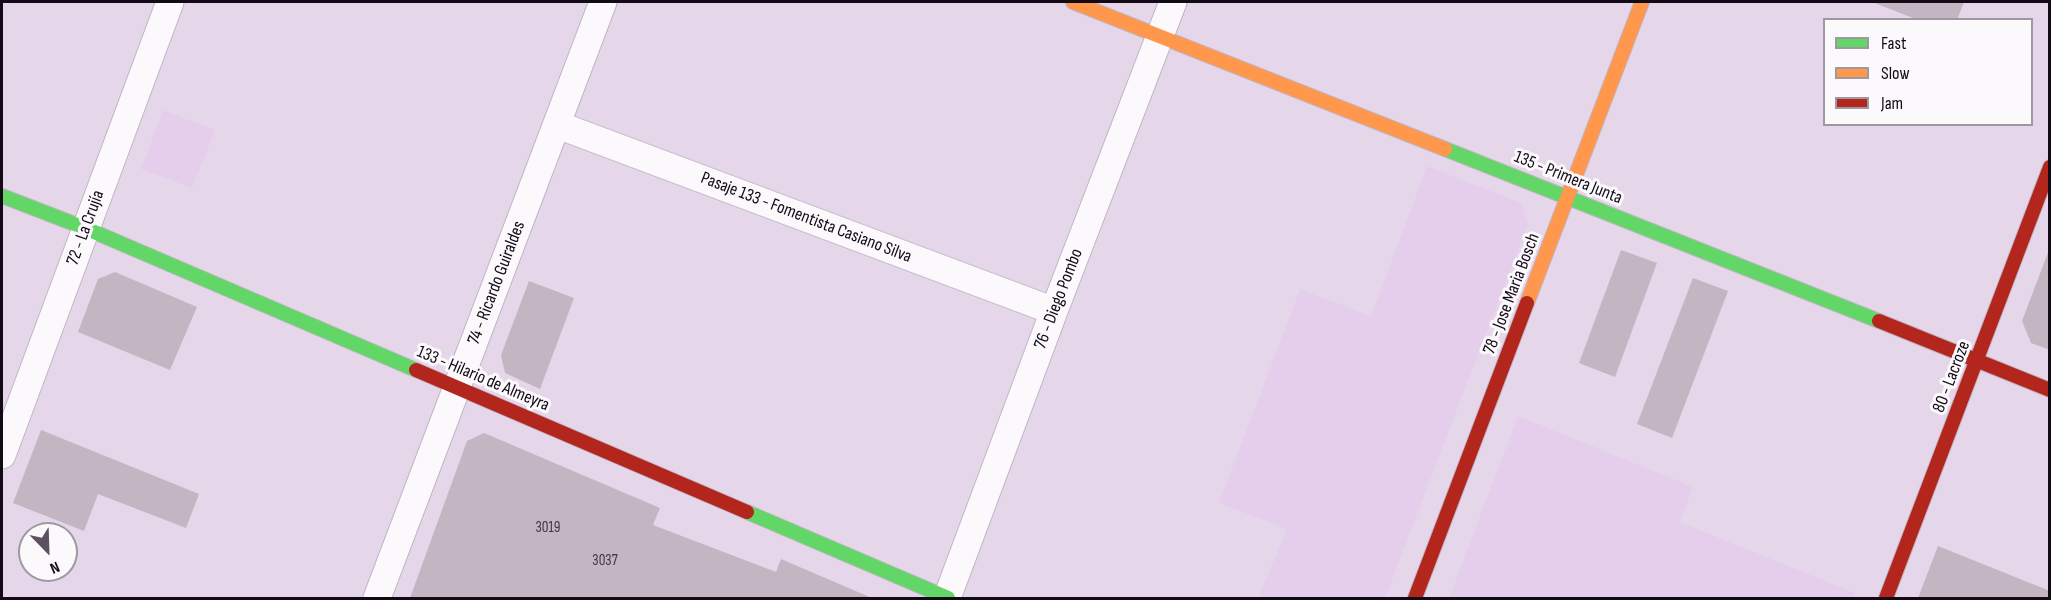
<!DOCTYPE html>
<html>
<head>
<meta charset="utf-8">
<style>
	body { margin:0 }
	#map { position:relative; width:2051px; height:600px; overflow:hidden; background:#e5d7e9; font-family:"Sofia Sans Condensed",sans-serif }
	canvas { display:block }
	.frame { position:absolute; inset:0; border:3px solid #120a15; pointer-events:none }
	.legend { position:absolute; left:1823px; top:18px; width:210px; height:108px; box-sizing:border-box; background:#fcf9fd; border:2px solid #9e99a0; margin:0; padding:8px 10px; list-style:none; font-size:18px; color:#120a15 }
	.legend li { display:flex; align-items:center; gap:12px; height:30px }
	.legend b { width:30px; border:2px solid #9e99a0 }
	.north { position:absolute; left:18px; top:522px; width:60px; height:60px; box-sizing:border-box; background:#fcf9fd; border:2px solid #9e99a0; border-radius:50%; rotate:157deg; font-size:16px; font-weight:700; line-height:24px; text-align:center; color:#120a15 }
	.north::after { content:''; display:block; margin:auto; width:21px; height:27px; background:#5c525f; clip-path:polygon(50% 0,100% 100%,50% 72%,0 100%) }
</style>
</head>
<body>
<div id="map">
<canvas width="2051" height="600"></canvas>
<div class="frame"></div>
<ul class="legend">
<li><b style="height:8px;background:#63d668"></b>Fast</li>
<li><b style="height:8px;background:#ff974d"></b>Slow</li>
<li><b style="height:8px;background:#b3261e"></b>Jam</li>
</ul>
<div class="north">N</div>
</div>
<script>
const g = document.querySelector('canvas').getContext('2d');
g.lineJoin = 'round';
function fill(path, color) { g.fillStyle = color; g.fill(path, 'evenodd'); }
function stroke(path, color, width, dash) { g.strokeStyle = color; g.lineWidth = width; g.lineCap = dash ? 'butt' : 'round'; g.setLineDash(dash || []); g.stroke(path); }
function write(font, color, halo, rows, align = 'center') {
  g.font = font + ' "Sofia Sans Condensed",sans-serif'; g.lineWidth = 6; g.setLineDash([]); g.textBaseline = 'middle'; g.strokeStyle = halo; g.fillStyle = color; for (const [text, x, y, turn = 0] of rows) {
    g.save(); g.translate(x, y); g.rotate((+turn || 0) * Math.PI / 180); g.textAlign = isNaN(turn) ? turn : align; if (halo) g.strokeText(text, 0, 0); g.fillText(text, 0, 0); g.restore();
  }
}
const built = new Path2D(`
	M163 110 215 130 192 188 141 169Z
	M1427 166 1521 203 1528 224 1385 598H1258L1287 529 1219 503 1300 289 1371 316Z
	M1518 416 1693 487 1680 522 1855 593 1853 598H1449Z`);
const building = new Path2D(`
	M1872 2H1964L1957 20H1918Z
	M1621 250 1657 263 1615 377 1579 363Z
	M2049 250H2050V350L2031 343 2022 321Z
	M115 272 197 307 170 370 78 332 98 279Z
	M1693 278 1728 291 1672 438 1637 424Z
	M529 281 574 298 540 389 505 373 501 355Z
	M41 430 199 494 186 528 98 494 84 531 13 503Z
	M484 433 660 508 653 525 776 572 781 559 872 598H410L467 441Z
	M1938 546 2050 591V598H1918Z`);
const street = new Path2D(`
	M558 125 1054 311
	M2 455 170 2
	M377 598 603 2
	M947 598 1054 311 1173 2`);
const fast = new Path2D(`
	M1445 149 1879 321
	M2 196 85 228 416 370
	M747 512 948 598`);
const slow = new Path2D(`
	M1073 2 1445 149
	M1527 303 1642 2`);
const jam = new Path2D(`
	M1879 321 2050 390
	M416 370 747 512
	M1415 598 1527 303
	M1886 598 2050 167`);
const numberNames = [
	["3019",548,528],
	["3037",605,561]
];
const streetNames = [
	["135 - Primera Junta",1568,178,22],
	["Pasaje 133 - Fomentista Casiano Silva",806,218,21],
	["72 - La Crujía",86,228,-70],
	["74 - Ricardo Guiraldes",497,283,-69],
	["78 - Jose Maria Bosch",1512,294,-69],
	["76 - Diego Pombo",1059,299,-69],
	["80 - Lacroze",1952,377,-69],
	["133 - Hilario de Almeyra",483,379,23]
];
fill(built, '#e5ceec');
fill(building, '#c3b5c2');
stroke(street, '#c0b5c4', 29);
stroke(fast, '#c0b5c4', 16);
stroke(slow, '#c0b5c4', 16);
stroke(jam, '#c0b5c4', 16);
stroke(street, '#fbf9fc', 27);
stroke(fast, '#63d668', 14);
stroke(slow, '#ff974d', 14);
stroke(jam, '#b3261e', 14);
write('15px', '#3e3540', null, numberNames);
write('18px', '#120a15', '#fcf9fd', streetNames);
</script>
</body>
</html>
